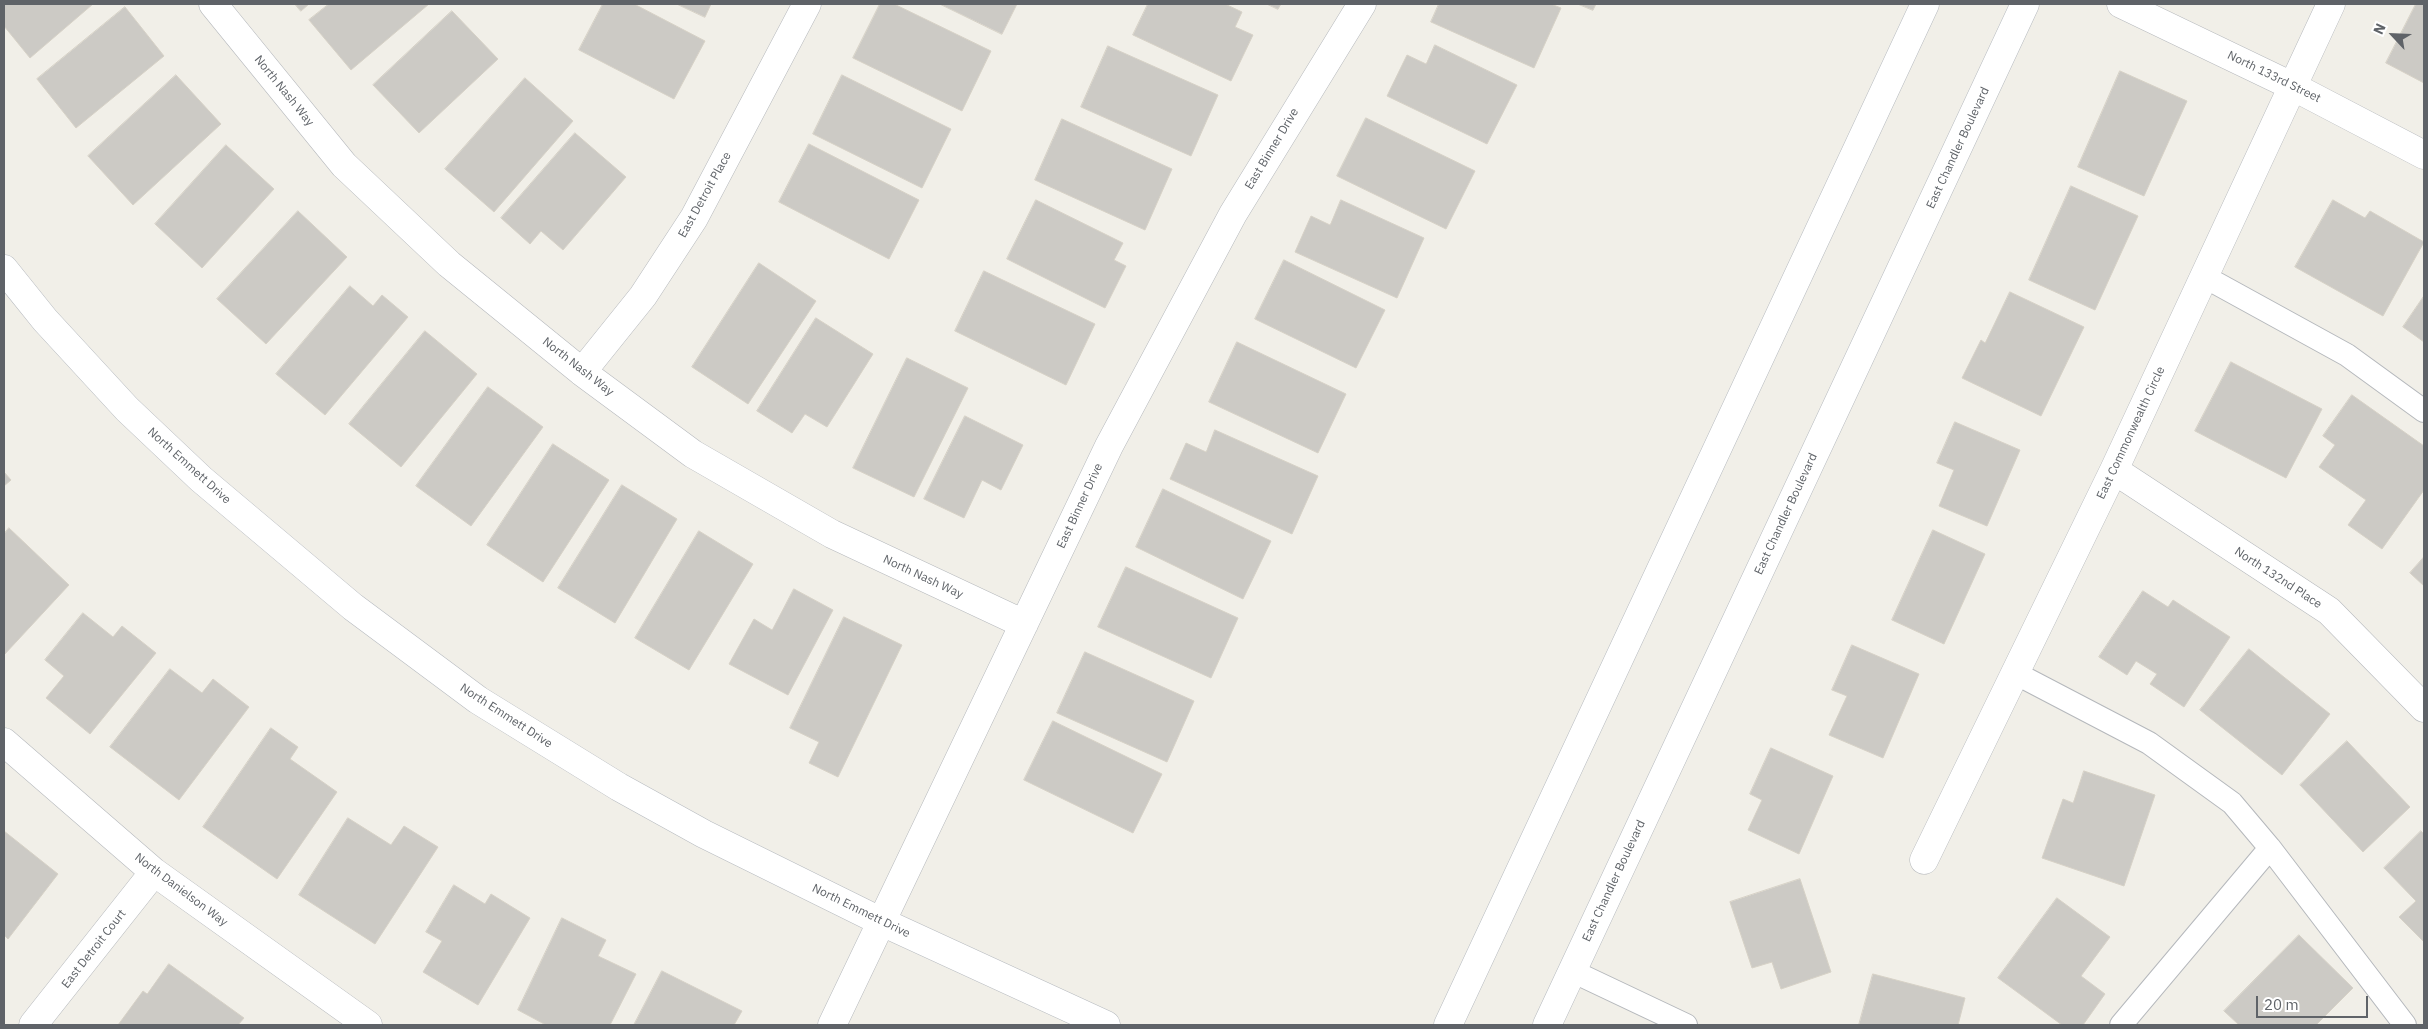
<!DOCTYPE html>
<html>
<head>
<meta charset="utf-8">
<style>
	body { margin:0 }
	#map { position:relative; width:2428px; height:1029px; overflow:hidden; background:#f1efe8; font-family:"IBM Plex Sans",sans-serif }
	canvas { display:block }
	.frame { position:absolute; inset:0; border:5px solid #5f6368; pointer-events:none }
	.north { position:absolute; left:2368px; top:10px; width:50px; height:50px; -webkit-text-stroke:4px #fff; paint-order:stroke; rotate:295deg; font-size:14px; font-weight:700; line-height:20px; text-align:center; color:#5f6368 }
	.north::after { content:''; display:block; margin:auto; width:18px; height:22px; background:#5f6368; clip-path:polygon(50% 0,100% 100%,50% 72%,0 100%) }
	.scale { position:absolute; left:2256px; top:996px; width:112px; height:22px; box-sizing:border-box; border:2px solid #5f6368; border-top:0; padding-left:6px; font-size:15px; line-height:18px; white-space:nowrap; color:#5f6368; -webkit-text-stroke:4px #fff; paint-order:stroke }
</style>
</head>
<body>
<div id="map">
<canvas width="2428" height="1029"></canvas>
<div class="frame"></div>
<div class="north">N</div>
<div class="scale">20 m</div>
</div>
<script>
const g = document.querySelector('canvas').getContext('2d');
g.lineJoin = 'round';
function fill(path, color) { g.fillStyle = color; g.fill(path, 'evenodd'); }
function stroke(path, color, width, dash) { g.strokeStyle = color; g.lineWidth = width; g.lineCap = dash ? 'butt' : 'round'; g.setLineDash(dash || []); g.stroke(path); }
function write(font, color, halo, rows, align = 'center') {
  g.font = font + ' "IBM Plex Sans",sans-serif'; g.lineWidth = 4; g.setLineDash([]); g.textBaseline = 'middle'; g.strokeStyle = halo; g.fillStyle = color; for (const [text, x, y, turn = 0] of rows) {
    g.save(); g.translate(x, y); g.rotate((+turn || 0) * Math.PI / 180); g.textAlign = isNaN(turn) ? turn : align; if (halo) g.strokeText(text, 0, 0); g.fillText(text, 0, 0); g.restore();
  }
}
const building = new Path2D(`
	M4 4H93L30 58 4 26Z
	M295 4H309L301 11Z
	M329 4H429L351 70 309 20Z
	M603 4H634L705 41 674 99 579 50Z
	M677 4H711L705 17Z
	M880 4H894L991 51 962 111 853 58Z
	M940 4H1017L1002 34Z
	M1148 4H1225L1242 12 1235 27 1253 35 1231 81 1133 35Z
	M1267 4H1281L1278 9Z
	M1439 4H1551L1561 8 1534 68 1431 22Z
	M1578 4H1596L1593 10Z
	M2416 4H2424V83L2386 63Z
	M125 7 164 56 76 128 37 79Z
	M452 11 498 59 419 133 373 85Z
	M1435 45 1517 85 1487 144 1387 96 1407 55 1426 64Z
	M1108 46 1218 95 1191 156 1081 107Z
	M2120 71 2187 101 2144 196 2078 167Z
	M176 75 221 124 133 205 88 156Z
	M842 75 951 129 922 188 813 134Z
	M525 78 573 121 494 212 445 169Z
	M1366 118 1475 171 1446 229 1337 176Z
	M1062 119 1172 169 1145 230 1035 180Z
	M575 133 626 177 563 250 541 231 530 244 501 218Z
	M809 144 919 200 889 259 779 202Z
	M226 145 274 189 202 268 155 224Z
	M2071 186 2138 216 2095 310 2029 280Z
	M1036 200 1123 243 1114 260 1126 266 1105 308 1007 259Z
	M1341 200 1424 238 1397 298 1295 252 1311 216 1330 225Z
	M2333 200 2365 218 2370 211 2424 242 2383 316 2295 267Z
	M298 211 347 257 266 344 217 299Z
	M1284 260 1385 310 1356 368 1255 319Z
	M759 263 816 301 748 404 692 367Z
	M984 271 1095 324 1066 385 955 331Z
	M350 286 373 306 382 295 408 317 325 415 276 374Z
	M2010 292 2084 327 2041 416 1962 378 1981 340 1985 343Z
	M2424 296V342L2403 327Z
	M816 318 873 354 827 427 805 414 792 433 757 411Z
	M425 331 477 374 401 467 349 424Z
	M1237 342 1346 394 1318 453 1209 402Z
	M907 358 968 388 914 497 853 468Z
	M2231 362 2322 409 2286 478 2195 431Z
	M488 387 543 427 471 526 416 486Z
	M2352 395 2424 446V490L2382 549 2348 525 2366 500 2319 467 2335 445 2323 436Z
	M965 416 1023 445 1001 490 982 480 964 518 924 499Z
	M1955 422 2020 450 1987 526 1939 506 1954 470 1937 463Z
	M1215 430 1318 476 1292 534 1170 479 1186 443 1206 452Z
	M553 444 609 480 543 582 487 545Z
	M4 472 11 480 4 486Z
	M622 485 677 519 615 623 558 588Z
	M1163 489 1271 541 1243 599 1136 547Z
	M9 528 69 585 4 655V534Z
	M1933 530 1985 554 1944 644 1892 620Z
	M699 531 753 564 689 670 635 638Z
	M2424 557V586L2410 573Z
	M1126 567 1238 618 1211 678 1098 627Z
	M794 589 833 610 788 695 729 664 754 619 772 630Z
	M2143 591 2168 607 2173 600 2230 637 2184 707 2150 684 2157 674 2136 661 2127 675 2099 657Z
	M83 613 113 637 122 626 156 653 90 734 46 698 64 676 45 660Z
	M844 617 902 645 838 777 809 763 819 742 790 728Z
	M1852 645 1919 674 1883 758 1829 735 1847 696 1832 690Z
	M2249 649 2330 714 2282 775 2200 710Z
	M1085 652 1194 701 1167 762 1057 713Z
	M170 669 202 693 213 679 249 707 179 800 110 747Z
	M1053 721 1162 774 1133 833 1024 780Z
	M271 728 298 747 290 759 337 792 277 879 203 827Z
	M2347 741 2410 807 2363 852 2300 785Z
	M1771 748 1833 776 1799 854 1748 830 1762 800 1750 794Z
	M2084 771 2155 795 2124 886 2042 858 2063 799 2073 803Z
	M348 818 391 845 404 826 438 847 375 944 299 895Z
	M4 831 58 874 8 939 4 935Z
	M2421 831 2424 834V942L2399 917 2416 901 2384 868Z
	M1800 879 1831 972 1781 989 1772 962 1752 968 1730 902Z
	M454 885 485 904 491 894 530 918 478 1005 423 972 442 941 426 932Z
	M2057 898 2110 937 2081 976 2105 994 2083 1025H2062L1998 978Z
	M562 918 606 940 598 956 636 974 610 1025H546L518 1010Z
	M2299 935 2353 988 2316 1025H2239L2224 1011Z
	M169 964 244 1018 238 1025H118L143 991 147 994Z
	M662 971 742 1011 734 1025H634Z
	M1873 974 1965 998 1958 1025H1859Z`);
const lane = new Path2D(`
	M2205 277 2347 355 2424 411
	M2015 673 2149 743 2232 803 2270 848 2405 1025
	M1572 971 1686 1025
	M2121 1025 2270 848`);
const street = new Path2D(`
	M213 4 344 165 449 264 582 372 693 454 832 534 1024 624
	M2121 4 2292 86 2424 155
	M582 372 643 296 694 218 807 4
	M2114 470 2329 611 2424 708
	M4 742 154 872 368 1025
	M1924 860 2114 470 2331 4
	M33 1025 154 872
	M832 1025 1109 446 1233 214 1362 4`);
const secondary = new Path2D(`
	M4 269 45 320 127 409 201 479 353 607 478 700 619 787 704 834 882 922 1106 1025
	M1448 1025 1925 4
	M1547 1025 2025 4`);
const streetNames = [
	["North 133rd Street",2274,77,26],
	["North Nash Way",284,91,51],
	["East Chandler Boulevard",1958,148,-65],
	["East Binner Drive",1272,149,-59],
	["East Detroit Place",705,195,-61],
	["North Nash Way",578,367,38],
	["East Commonwealth Circle",2131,433,-65],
	["North Emmett Drive",189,466,42],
	["East Binner Drive",1080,506,-65],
	["East Chandler Boulevard",1786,514,-65],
	["North Nash Way",923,577,25],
	["North 132nd Place",2278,578,33],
	["North Emmett Drive",506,716,33],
	["East Chandler Boulevard",1614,881,-65],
	["North Danielson Way",181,890,37],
	["North Emmett Drive",861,911,26],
	["East Detroit Court",94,949,-52]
];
fill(building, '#cccac5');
stroke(building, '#d6d1c6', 1);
stroke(lane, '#b5b8bc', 24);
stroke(street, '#b5b8bc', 29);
stroke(secondary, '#b6babf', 29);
stroke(lane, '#fff', 22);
stroke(street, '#fff', 28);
stroke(secondary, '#fff', 28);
write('12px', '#5f6368', '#fff', streetNames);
</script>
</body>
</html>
